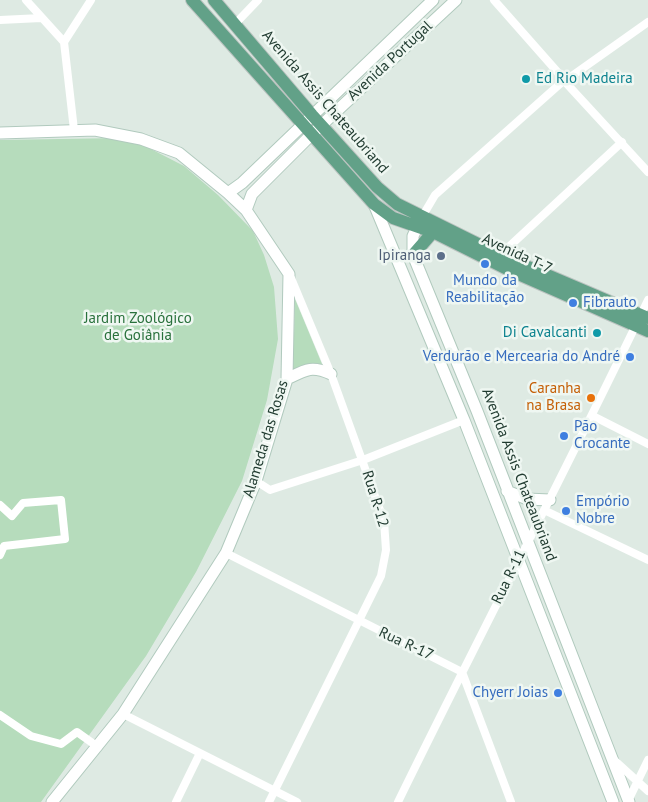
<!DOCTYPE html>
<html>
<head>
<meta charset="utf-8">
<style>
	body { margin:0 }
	canvas { display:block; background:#deeae3 }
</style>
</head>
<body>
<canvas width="648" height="802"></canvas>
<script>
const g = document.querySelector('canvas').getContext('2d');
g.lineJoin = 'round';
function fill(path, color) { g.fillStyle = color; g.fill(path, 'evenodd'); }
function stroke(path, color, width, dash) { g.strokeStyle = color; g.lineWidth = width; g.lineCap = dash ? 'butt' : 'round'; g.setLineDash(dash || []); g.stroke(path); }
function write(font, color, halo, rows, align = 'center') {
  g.font = font + ' "PT Sans",sans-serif'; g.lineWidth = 5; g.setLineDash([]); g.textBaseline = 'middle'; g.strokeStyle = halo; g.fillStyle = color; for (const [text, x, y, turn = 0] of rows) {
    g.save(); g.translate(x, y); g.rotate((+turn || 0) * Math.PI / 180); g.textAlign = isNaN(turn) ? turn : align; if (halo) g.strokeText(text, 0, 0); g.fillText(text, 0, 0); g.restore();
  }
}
const green = new Path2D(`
	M120 138 145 146 184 166 218 195 253 231 264 255 274 287 278 339 267 400 242 481 196 572 146 656 41 802H0V140Z
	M295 299 322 364 293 372Z`);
const street = new Path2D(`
	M26 0 64 42
	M494 0 561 76
	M0 20 41 18
	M235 24 258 0
	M64 42 74 130
	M64 42 91 0
	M569 78 648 22
	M567 84 648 172
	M422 217 435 195 561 83
	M500 255 622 142
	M593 416 648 444
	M256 481 270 490 276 488 363 460 464 420
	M0 505 12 516 23 503 61 500 65 539 4 546 0 555
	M544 510 648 560
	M226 553 462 672 511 802
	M123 714 297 802
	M0 715 31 736 61 744 77 732 98 747
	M614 760 648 791
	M628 801 648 760
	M176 802 200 753
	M269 802 381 576 386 550 384 521 331 374 291 278
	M398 802C480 634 567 469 648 300`);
const secondary = new Path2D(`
	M0 133 95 130 141 139 179 153 228 193 246 210 289 274 287 379 256 481 226 553 123 714 52 802
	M228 193 242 183 433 0
	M374 204 464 420 613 802
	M246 210 252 194 312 134 456 0
	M421 219 413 236V255L477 411 629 802
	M287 379C305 370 311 365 331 374
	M507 491 527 499 550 500`);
const primary = new Path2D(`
	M192 0 374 204 393 218 433 232 507 269 648 331
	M214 0 312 115 377 187 397 204 500 255 648 318
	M413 255 433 232`);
const markers = [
	[526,79,5,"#0f9aa8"],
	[441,256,5,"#5c6f8a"],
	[485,264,5,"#3f7fe0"],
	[573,303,5,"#3f7fe0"],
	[597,333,5,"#0f9aa8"],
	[630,357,5,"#3f7fe0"],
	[591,398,5,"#e8710a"],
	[564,436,5,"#3f7fe0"],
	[566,511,5,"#3f7fe0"],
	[558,693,5,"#3f7fe0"]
];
const streetNames = [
	["Avenida Portugal",390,61,-43],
	["Avenida Assis Chateaubriand",325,102,49],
	["Avenida T-7",517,254,25],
	["Alameda das Rosas",266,439,-73],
	["Avenida Assis Chateaubriand",519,475,69],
	["Rua R-12",375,499,73],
	["Rua R-11",509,577,-64],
	["Rua R-17",406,644,25]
];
const cultureNames = [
	["Ed Rio Madeira",536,79],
	["Di Cavalcanti",587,333,"right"]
];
const serviceNames = [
	["Ipiranga",431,256]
];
const shopNames = [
	["Mundo da",485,281,"center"],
	["Reabilitação",485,298,"center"],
	["Fibrauto",583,303],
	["Verdurão e Mercearia do André",620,357,"right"],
	["Pão",574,427],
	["Crocante",574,444],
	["Empório",576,502],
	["Nobre",576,519],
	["Chyerr Joias",548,693,"right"]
];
const parkNames = [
	["Jardim Zoológico",138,319],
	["de Goiânia",138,336]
];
const foodNames = [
	["Caranha",581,389],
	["na Brasa",581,406]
];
fill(green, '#b6dcbc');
stroke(secondary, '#b1cabe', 13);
stroke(primary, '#bcc4c1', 14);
stroke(street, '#fff', 8);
stroke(secondary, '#fff', 11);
stroke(primary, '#62a188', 12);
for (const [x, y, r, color] of markers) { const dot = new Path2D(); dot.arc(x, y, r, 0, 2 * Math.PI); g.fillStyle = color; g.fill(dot); stroke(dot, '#eff7f2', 2); }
write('15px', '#1f3a2f', '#eff7f2', streetNames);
write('15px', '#0d838f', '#eff7f2', cultureNames, 'left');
write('15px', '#4e5e75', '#eff7f2', serviceNames, 'right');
write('15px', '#366cbe', '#eff7f2', shopNames, 'left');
write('15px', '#29713c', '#eff7f2', parkNames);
write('15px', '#c56008', '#eff7f2', foodNames, 'right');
</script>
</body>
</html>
